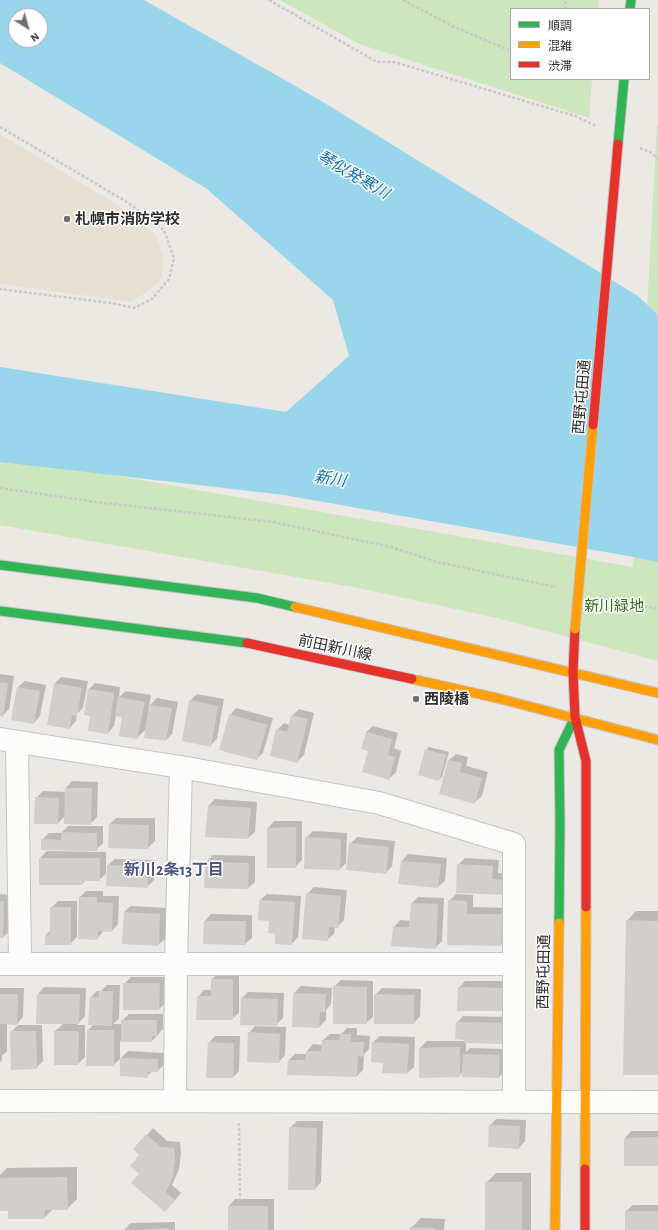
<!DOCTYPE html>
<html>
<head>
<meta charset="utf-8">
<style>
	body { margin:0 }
	#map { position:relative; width:658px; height:1230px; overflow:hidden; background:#ece8e4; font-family:"Alegreya Sans","Noto Sans JP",sans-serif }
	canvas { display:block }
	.legend { position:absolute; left:510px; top:8px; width:140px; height:72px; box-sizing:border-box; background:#fff; border:1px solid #ababab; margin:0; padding:5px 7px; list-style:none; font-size:12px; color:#2e2e2e }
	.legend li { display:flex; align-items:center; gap:8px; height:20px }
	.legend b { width:20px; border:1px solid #ababab }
	.north { position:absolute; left:8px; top:8px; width:40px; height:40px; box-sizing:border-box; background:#fff; border:1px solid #ababab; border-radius:50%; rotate:143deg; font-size:11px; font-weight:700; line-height:16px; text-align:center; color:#2e2e2e }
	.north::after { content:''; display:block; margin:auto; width:14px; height:18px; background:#706f6e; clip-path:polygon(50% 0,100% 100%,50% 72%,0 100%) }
</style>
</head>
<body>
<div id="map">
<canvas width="658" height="1230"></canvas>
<ul class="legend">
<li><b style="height:5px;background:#30b455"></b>順調</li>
<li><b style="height:5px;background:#ff9f0a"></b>混雑</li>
<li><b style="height:5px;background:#e5322d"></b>渋滞</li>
</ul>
<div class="north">N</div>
</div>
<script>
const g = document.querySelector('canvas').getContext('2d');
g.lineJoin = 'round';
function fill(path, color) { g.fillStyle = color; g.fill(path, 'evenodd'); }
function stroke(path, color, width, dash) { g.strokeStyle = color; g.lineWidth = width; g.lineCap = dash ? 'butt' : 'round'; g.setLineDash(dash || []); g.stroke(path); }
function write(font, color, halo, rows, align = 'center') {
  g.font = font + ' "Alegreya Sans","Noto Sans JP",sans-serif'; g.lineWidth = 3; g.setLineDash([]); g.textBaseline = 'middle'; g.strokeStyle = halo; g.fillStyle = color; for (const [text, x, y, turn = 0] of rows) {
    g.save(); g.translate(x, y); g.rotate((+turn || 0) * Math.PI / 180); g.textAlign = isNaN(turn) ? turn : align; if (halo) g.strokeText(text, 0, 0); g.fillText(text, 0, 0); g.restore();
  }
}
const education = new Path2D(`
	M0 134 114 203 156 235 164 262 160 281 144 294 131 302 0 284Z`);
const green = new Path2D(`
	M280 0H599L598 9H511V79H592L589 118 359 44Z
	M657 125 658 126V661L497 618 358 588 0 525V455L633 567Z`);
const water = new Path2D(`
	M0 0H144L318 99 638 296 658 315V562L628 556 284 495 0 462V367L286 412 349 356 333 300 207 189 0 63ZM16 16H40V40H16Z`);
const shadow = new Path2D(`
	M0 674 14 676 9 709 2 716 0 715Z
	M61 677 88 681 83 708 77 714 76 721 70 728 54 684Z
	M25 681 46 685 40 716 34 723 18 687Z
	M95 683 120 687 119 697 126 691 151 695 149 706 157 698 178 702 172 734 166 740 146 729 137 738 123 717 116 715 114 726 108 733 91 716 88 690Z
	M197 694 224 699 217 739 210 746 190 701Z
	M236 708 273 718 263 753 256 759 230 715Z
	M299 709 314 713 304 755 297 762 277 730 284 723 290 725 292 716Z
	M373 726 398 733 394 748 401 751 396 772 389 779 369 750 366 732Z
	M429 747 449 752 442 777 438 780 426 750Z
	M456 754 468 757 466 766 488 772 482 796 475 802 449 760Z
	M72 781 98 782 97 817 90 824 65 816 58 823 36 798 43 791 66 792V788Z
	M215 799 257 802 255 832 248 838 207 836 209 805Z
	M116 818H155V841L148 848 110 824Z
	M274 821H302V860L295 867 268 828Z
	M68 826H103V843L96 850 42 840 49 833H61Z
	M313 831 347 833 346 863 340 869 306 838Z
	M357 837 395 841 392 866 386 873 350 844Z
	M47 851 106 852V874L99 880H86L82 884H40V858Z
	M408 854 447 858 445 881 438 887 402 861Z
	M213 855 255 856V882L248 888 205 887 206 862Z
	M465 858 499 860 498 873 514 874 513 887 457 892 458 865Z
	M115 859 155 860 154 880 147 887 108 865Z
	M314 887 347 890 344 920 337 927 335 926 334 934 327 940 307 894Z
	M86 891H103V896H119L118 924 112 931 104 930 97 939 80 897Z
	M0 894 10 895V931L3 937H0Z
	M267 894 301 896 298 937 292 944 276 933 260 900Z
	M456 894 473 895V907L508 908 507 938 500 945 449 901Z
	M418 897 444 898 442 941 435 948 394 927 400 920 411 921 412 903Z
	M58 901H77V937L70 944 46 935 51 930V908Z
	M131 906 167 908 165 939 158 945 124 912Z
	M636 911H658V1074L627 921Z
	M211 914 252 915V938L245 944 204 943 205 921Z
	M219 972 239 973V1013L232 1019 198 997 204 990H212V979Z
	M131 977H166V1002L159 1009 124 984Z
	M341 980 373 981V1017L366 1023 334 987Z
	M465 981H511L504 1010 459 988Z
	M107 985H120L119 1018 113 1024H122V1021L129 1014H163V1029L152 1041H120V1059L113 1065 88 1030 94 1024 91 997 97 991H101Z
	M301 986 332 988 331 1004 326 1010V1020L319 1027 294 993Z
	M44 987 86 988 85 1016 77 1025H85V1057L78 1064 55 1031 64 1023 38 994Z
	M0 988H24L23 1017 17 1024H7V1051L2 1056V1060L0 1062Z
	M382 988 421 989 420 1016 414 1023 375 995Z
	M248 992 284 993 283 1018 276 1025 242 998Z
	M463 1016 509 1017V1037L466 1042V1052L470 1048 506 1049 505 1071 499 1077 463 1072 459 1076 420 1077V1048L427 1041H465L457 1023Z
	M18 1025H42L43 1061 36 1068 11 1032Z
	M255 1026 286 1027 285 1055 279 1062 249 1033Z
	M347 1028H357V1035L370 1036 369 1049 364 1054 363 1070 357 1076 289 1060 295 1054H306L307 1051 313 1044 323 1045V1040L330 1034H341Z
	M215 1036H240L239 1071 233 1077 209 1043Z
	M380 1036 415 1037 414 1067 407 1073 384 1062 373 1042Z
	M128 1051 164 1053V1065L157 1071H153L147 1076 121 1058Z
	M496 1119 526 1120 525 1141 519 1148 490 1126Z
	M297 1121H323L321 1182 315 1189 290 1128Z
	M153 1128 167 1141 180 1142 181 1153 179 1169 172 1185 181 1193 171 1205 141 1174V1155L147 1135Z
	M631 1131H658V1165H625V1138Z
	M77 1167V1199L67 1209H53L44 1218 9 1210H0V1175L7 1168Z
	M496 1173H531V1230H486V1183Z
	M235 1199H274V1230H229V1206Z
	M633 1205H658V1230H626V1211Z
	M421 1218 445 1219 444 1230H411V1228Z
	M175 1222V1230H124L131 1223Z`);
const building = new Path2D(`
	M0 682 8 683 3 717 0 716Z
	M54 683 82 688 77 716 72 715 70 729 47 725Z
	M17 687 40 691 34 724 11 720Z
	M88 689 114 693 108 734 88 731 90 716 84 715Z
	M118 697 145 702 137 739 119 736 122 717 115 716Z
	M189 700 218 706 211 747 182 741Z
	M149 705 172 708 166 741 144 738Z
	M229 714 267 725 257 760 219 750Z
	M291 715 308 719 297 763 270 756 276 729 287 732Z
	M366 732 392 739 388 755 395 757 389 780 362 772 368 751 361 749Z
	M425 749 446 755 439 781 418 775Z
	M448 760 462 763 460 772 482 778 475 804 439 794Z
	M65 788H92L91 825 64 824Z
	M35 797 59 798 58 824H34Z
	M208 805 251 808 248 839 205 837Z
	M109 824 149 825 148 849 108 848Z
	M296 827V868H267V828Z
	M61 832 97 833V851L41 850V839L61 840Z
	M305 837 341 839 340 870 304 869Z
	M349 843 389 847 386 874 346 870Z
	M39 858H100V881H83L82 885H39Z
	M401 861 441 864 438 888 398 884Z
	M205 862 249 863 248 889 204 888Z
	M457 864 493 866 492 879 507 880V895L456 893Z
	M107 865 148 866V888L106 886Z
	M306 893 341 896 338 928 329 927 328 941 302 939Z
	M79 897H97V902L113 903 112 932 98 931V940L78 939Z
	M259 900 295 902 292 945 275 944V934L268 933 269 921 258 920Z
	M448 900 467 901V914H502L501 946 447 945Z
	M0 901H4L3 938H0Z
	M411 903 438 904 436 949 391 946 393 927H409Z
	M50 907H71V945H45V935H50Z
	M124 912 160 914 159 946 122 944Z
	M626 920 658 921V1075H623Z
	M204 921H246L245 945 203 944Z
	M211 979H233V1020H196L197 996H211Z
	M123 983H160L159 1010H123Z
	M333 986 367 987V1024H333Z
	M458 987 504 988V1011H457Z
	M99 991H113L112 1026 88 1025 90 997H99Z
	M293 993 326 994 325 1012H320L319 1028 292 1027Z
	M0 994H18L17 1025 0 1024Z
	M37 994H80L79 1024H36Z
	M374 994 414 995V1024H374Z
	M241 998 278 999 277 1026 240 1025Z
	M121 1020H157V1036H152V1042H121Z
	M456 1022 503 1023V1044L464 1043V1040L455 1039Z
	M87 1030H114V1066H86Z
	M10 1031H36L37 1069 11 1070Z
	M54 1031H79L78 1065H54Z
	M248 1032 280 1034 279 1063 247 1062Z
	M340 1034H351V1042H364L363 1057 358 1056 357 1077 287 1075 288 1060H305L306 1051H321L322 1040H339Z
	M208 1042 234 1043 233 1078H206Z
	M372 1042 409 1044 407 1074 382 1073 383 1063 371 1062Z
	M460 1047V1077L419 1078V1048Z
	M463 1054 500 1055 499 1078 462 1077Z
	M120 1058 158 1059V1072H148V1078L120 1076Z
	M489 1125 520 1126 519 1149 488 1147Z
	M289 1127 317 1128 315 1190H288Z
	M146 1134 161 1147 174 1148 175 1160 173 1176 166 1192 175 1200 165 1212 131 1183 139 1174 130 1166 139 1155 133 1149Z
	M658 1137V1166H624V1138Z
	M67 1177 68 1210H45L44 1219H8V1211H0V1178Z
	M485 1182H522V1230H485Z
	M228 1206H268V1230H228Z
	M625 1211H658V1230H625Z
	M410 1227 435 1228V1230H410Z
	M168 1228 169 1230H144V1229Z`);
const path = new Path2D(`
	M269 0 377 62H394L575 116 596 126
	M403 0 452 26 511 51
	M565 9 566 0
	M0 127 127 202 164 230 174 258 169 279 152 299 134 308 111 303 0 289
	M640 148 652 153 658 159
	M0 488 96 502 273 522 391 547 437 562 556 587
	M600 597 658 609
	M239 1123 240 1201`);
const street = new Path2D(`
	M0 739 181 767 379 803 514 844V1102
	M17 742 20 964
	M0 964H513
	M0 1101 658 1102
	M175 1101 176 963 181 767`);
const fast = new Path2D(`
	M630 9 631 0
	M0 565 257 598 295 607
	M0 611 247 643
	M559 923 560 824 559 750 575 717`);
const slow = new Path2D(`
	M295 607 658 693
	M412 679 497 698 658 740
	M585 1169 586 907
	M555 1230 559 923`);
const jam = new Path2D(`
	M575 629 573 672 575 717 586 761V907
	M247 643 412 679
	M585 1230V1169`);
const fastBridge = new Path2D(`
	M618 144 624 79`);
const slowBridge = new Path2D(`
	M575 629 593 425`);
const jamBridge = new Path2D(`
	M593 425 618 144`);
const markers = [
	[67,219,4,"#706f6e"],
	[416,699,4,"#706f6e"]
];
const poiNames = [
	["札幌市消防学校",75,219],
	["西陵橋",424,699]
];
const streetNames = [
	["西野屯田通",582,397,-85],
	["前田新川線",335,648,12],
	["西野屯田通",544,972,-89]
];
const parkNames = [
	["新川緑地",614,606]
];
const waterNames = [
	["琴似発寒川",353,175,30],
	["新川",330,479,9]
];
const neighbourhoodNames = [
	["新川2条13丁目",174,870]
];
fill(education, '#e6e0d3');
fill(green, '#cee6be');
fill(water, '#99d6ec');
fill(shadow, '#0003');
fill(building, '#d1cecb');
stroke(street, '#c5c4c5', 24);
stroke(fast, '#c5c4c5', 11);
stroke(slow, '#c5c4c5', 11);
stroke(jam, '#c5c4c5', 11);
stroke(path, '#c9c9c8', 2.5, [3, 2]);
stroke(street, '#fcfcfb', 22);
stroke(fast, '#30b455', 9);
stroke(slow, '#ff9f0a', 9);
stroke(jam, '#e5322d', 9);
stroke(fastBridge, '#c5c4c5', 11, []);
stroke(slowBridge, '#c5c4c5', 11, []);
stroke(jamBridge, '#c5c4c5', 11, []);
stroke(fastBridge, '#30b455', 9);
stroke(slowBridge, '#ff9f0a', 9);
stroke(jamBridge, '#e5322d', 9);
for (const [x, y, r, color] of markers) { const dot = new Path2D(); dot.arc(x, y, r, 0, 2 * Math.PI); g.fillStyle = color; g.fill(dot); stroke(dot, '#fff', 1.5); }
write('bold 15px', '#2e2e2e', '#fff', poiNames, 'left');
write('15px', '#2e2e2e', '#fff', streetNames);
write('15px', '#2c6e1b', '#fff', parkNames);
write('italic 16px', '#0d6fa3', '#fff', waterNames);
write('bold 16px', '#4d5680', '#fff', neighbourhoodNames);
</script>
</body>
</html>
